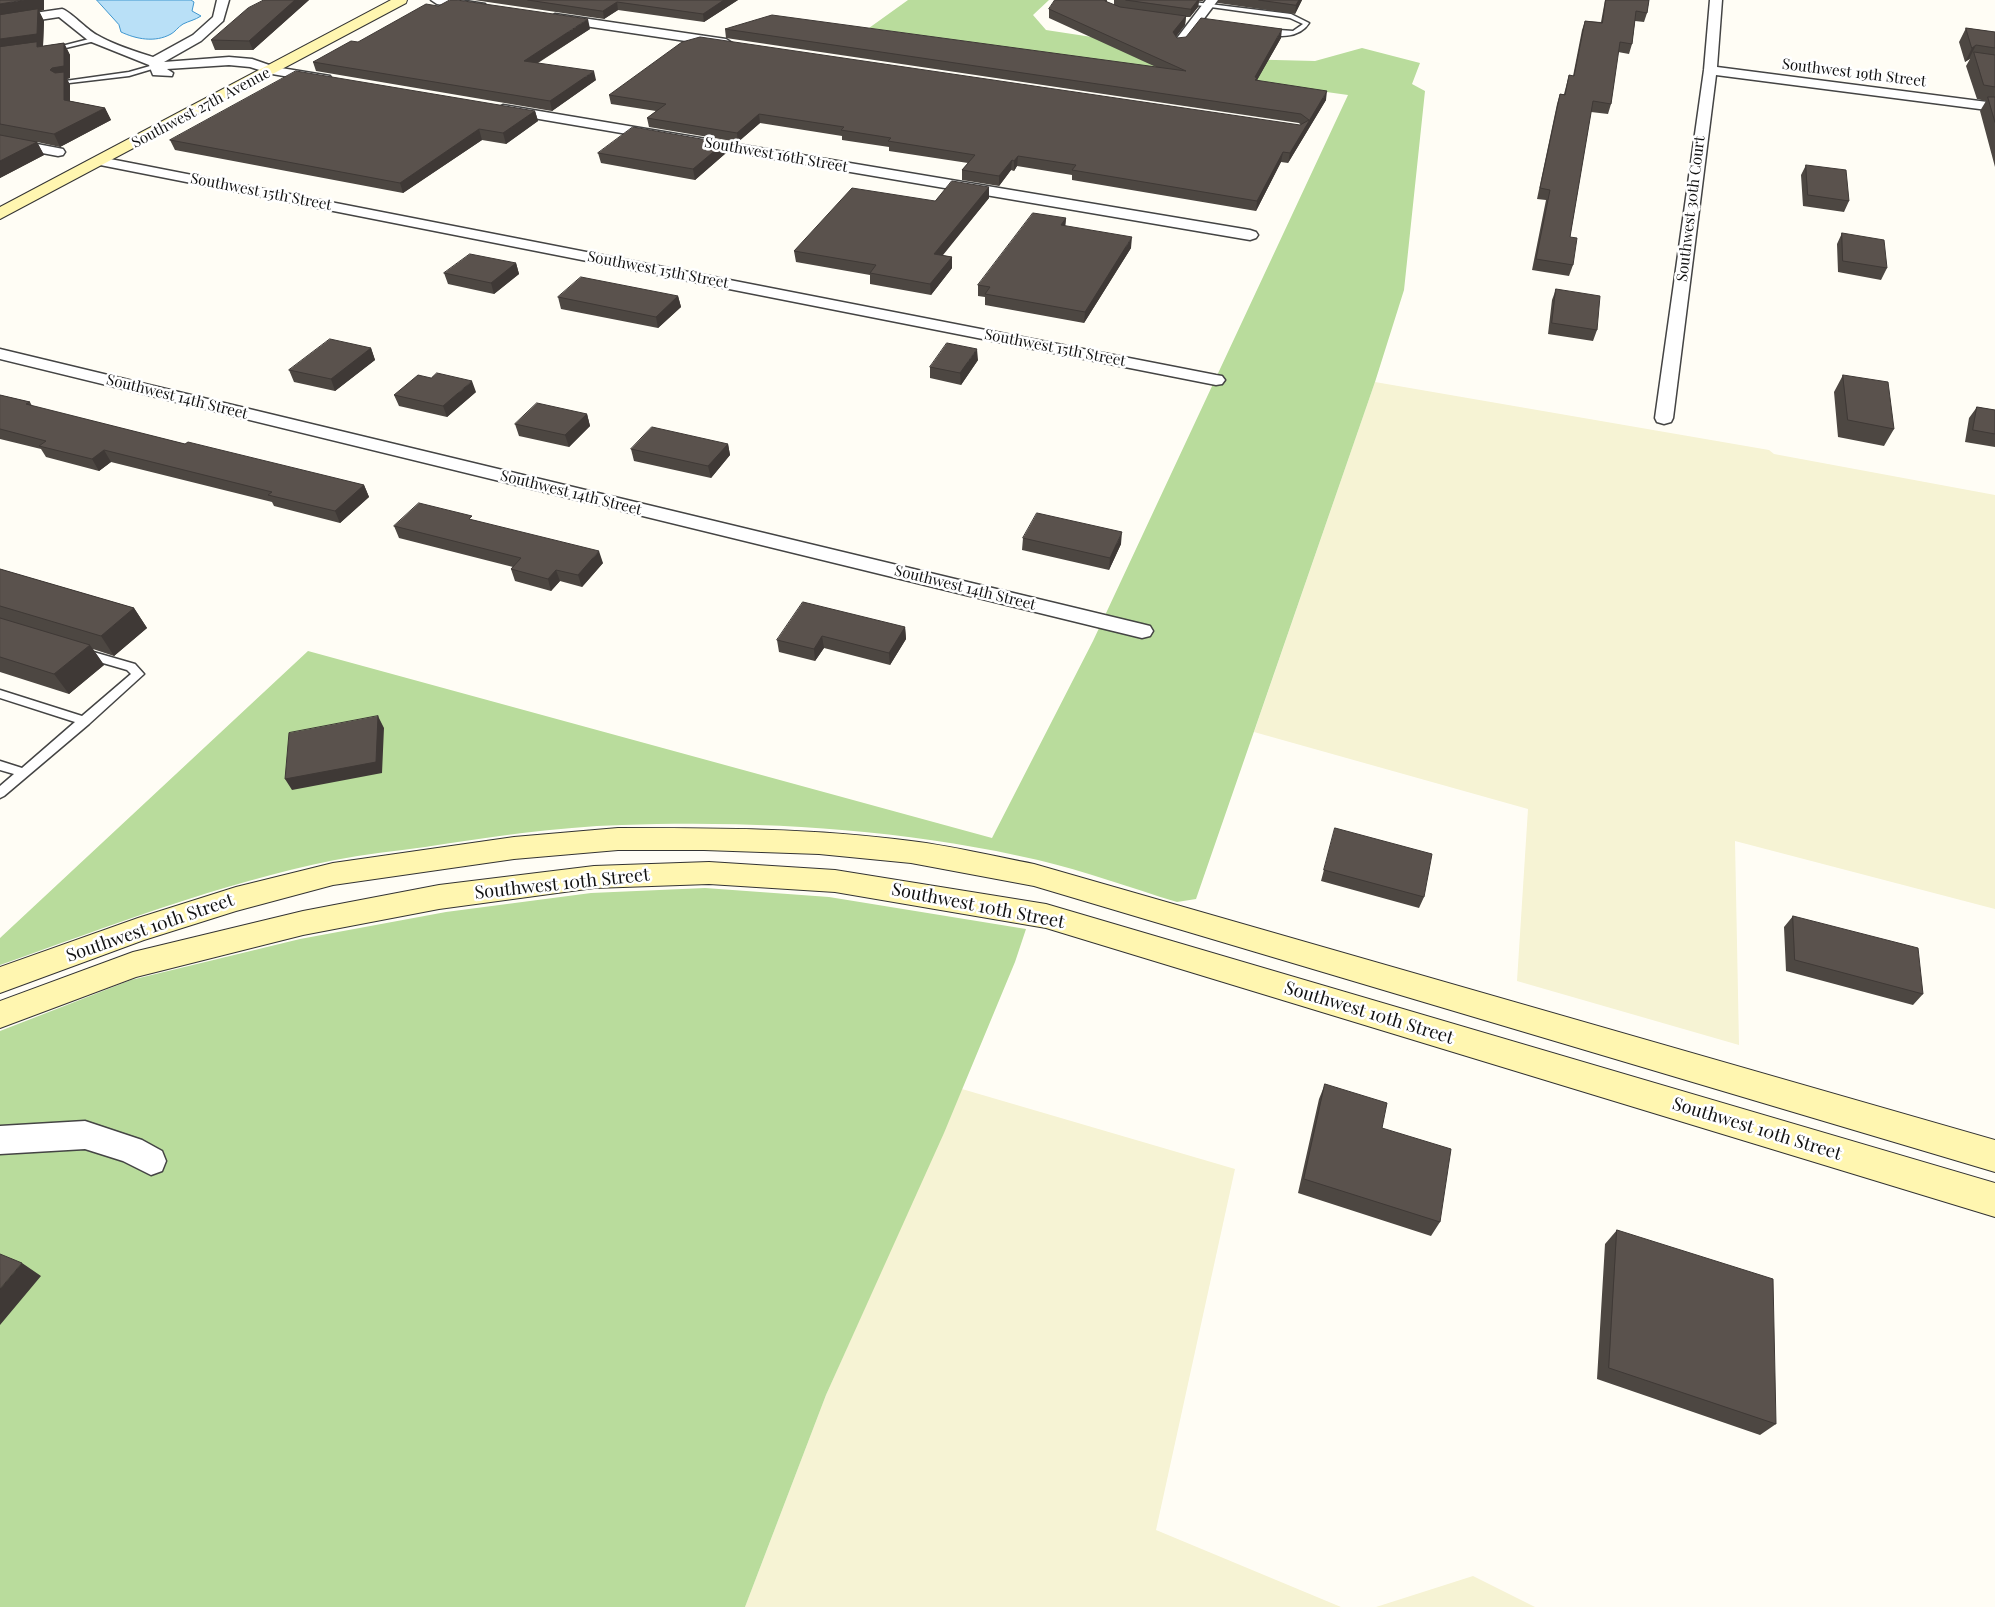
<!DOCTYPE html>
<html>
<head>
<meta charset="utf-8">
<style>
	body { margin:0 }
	canvas { display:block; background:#fffdf5 }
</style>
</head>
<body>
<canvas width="1995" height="1607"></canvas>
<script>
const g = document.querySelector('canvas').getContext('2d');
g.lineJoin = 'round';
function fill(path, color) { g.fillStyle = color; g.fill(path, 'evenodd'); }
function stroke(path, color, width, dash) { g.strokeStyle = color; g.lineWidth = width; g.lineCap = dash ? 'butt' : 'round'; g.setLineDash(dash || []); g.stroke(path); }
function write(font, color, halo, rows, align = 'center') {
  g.font = font + ' "Playfair Display",serif'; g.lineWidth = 5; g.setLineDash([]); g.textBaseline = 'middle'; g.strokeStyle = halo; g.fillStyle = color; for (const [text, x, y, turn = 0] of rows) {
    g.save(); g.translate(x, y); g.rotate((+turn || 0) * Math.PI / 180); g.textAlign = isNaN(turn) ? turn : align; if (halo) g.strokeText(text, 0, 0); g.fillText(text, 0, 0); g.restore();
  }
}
const farmland = new Path2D(`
	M1375 382 1769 450 1774 454 1995 495V909L1735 841 1739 1045 1517 981 1528 809 1254 732Z
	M962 1089 1235 1169 1156 1530 1341 1607H745L826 1395Z
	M1473 1576 1535 1607H1376Z`);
const forest = new Path2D(`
	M908 0H1049L1033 15 1046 30 1236 59 1315 61 1362 48 1420 63 1412 84 1425 91 1404 290 1375 382 1196 899 1177 902C1131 888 1085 871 1038 860 905 829 758 820 622 825 555 827 489 837 425 847 395 851 365 854 335 860 220 883 110 926 0 965V938L308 651 992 838 1093 641 1348 95 869 28Z
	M705 888 829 897 1026 929 1015 962 944 1133 826 1395 745 1607H0V1031L131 980 300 939 446 912 591 893Z`);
const water = new Path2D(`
	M97 0H191L194 2 192 11 201 16C195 20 189 21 183 24 178 27 175 32 171 34 155 43 136 39 121 32L119 25Z`);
const lane = new Path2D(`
	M1160 0H1177L1291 14 1309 23C1300 38 1276 39 1262 31L1265 29 1293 31 1303 24 1290 18Z
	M93 38 95 41 49 52 46 50Z
	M157 64 160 66 159 67 129 76 61 84 58 82 129 72Z
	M83 649 135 664 144 674 89 724 4 796 0 798V786L14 774 0 770V761L22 768 75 722 0 698V690L82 716 131 674 127 670 79 656 77 653 79 650Z`);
const street = new Path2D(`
	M217 0H229L223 21 201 41 164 62 229 57 252 59 275 67 330 76 332 79 330 82 325 83 272 74 250 67 229 65 167 69 173 73 172 76 153 75 149 65 89 41 59 17 0 26V18L62 9C70 11 87 30 97 35 114 45 134 51 153 57L193 35 213 17Z
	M431 0H459L485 4 487 7 481 11 437 4Z
	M1206 0H1218L1184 45H1176L1174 42Z
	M1710 0H1722L1717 67 1995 103V111L1716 75 1673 418 1671 422 1664 424 1657 422 1655 418 1704 70Z
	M555 14 726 39 732 43 726 47 551 21 549 18Z
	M503 105 1250 230 1256 232 1258 235 1256 238 1250 240 498 112 496 109Z
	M0 137 58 148 63 149 65 152 63 155 58 156 0 145Z
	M100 157 1216 375 1222 376 1225 380 1222 384 1216 385 95 164 93 161 95 158Z
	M0 349 1142 624 1150 626 1153 631 1150 636 1142 638 0 359Z
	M85 1121 142 1140 162 1151 166 1161 162 1171 151 1175 123 1161 85 1149 0 1154V1126Z`);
const secondary = new Path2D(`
	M391 0H407L406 3 0 219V207Z
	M618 828C715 828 814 828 911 841 952 846 993 856 1034 864L1995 1140V1172L1034 886 911 863 819 854 704 850H618L514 859 333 885 236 911 144 940 0 993V967L138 918 236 887 333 863 514 837Z
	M709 862 835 870 1046 904 1995 1183V1217L1046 928 835 892 709 884 594 888 439 909 303 935 136 977 0 1028V1001L133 952 303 911 439 885 594 866Z`);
const wall = new Path2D(`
	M0 0 44 10 39 11 44 21 43 46 64 43 70 55V78L67 79 70 85V101L105 108 111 120 60 147 37 142 44 155 0 178Z
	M264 0H309L253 50H215L211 40Z
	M474 0H738L704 22 618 10 604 19Z
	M1055 0H1107V2L1114 5V0H1204L1203 1H1199L1198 7 1190 17H1186L1185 25 1176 36 1177 38H1281L1257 80 1326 100 1288 163 1281 162 1256 211 1072 180V175L1017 166 1014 171 1011 170 999 186 962 180V170L968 163 889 151V147L842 140V136L760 123 738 142 649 127 647 118 656 111 611 104 609 95 1301 125 1299 123 726 38 725 29 1156 67 1049 18V9Z
	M1218 0H1302L1295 14 1218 3Z
	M1605 0H1649L1647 13 1644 22 1635 21 1632 44 1629 54 1618 52 1611 104 1608 114 1591 112 1570 237 1573 265 1569 276 1532 270 1546 200 1537 199 1557 104 1560 94H1564L1569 75 1573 76 1582 30 1585 21 1601 22Z
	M1966 28 1995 32V167L1980 111 1986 101 1977 99 1966 66 1970 59 1965 62 1959 42Z
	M590 29 538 63 596 80 552 111 316 71 313 62Z
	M535 111 538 121 506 144 482 140 403 193 175 150 170 140Z
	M724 143 726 153 695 180 601 163 598 153Z
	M1806 165 1849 201 1844 212 1803 206 1801 175Z
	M989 187V198L942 255 952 257V268L931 295 870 284V275L796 262 794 251 935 201Z
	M1066 218 1065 226 1131 248 1084 323 985 305V297L978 296V285Z
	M1842 233 1887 268 1881 280 1838 272 1837 244Z
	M516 263 519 274 494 294 448 284 444 273Z
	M1556 289 1597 330 1593 341 1548 334 1552 300Z
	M678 296 681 307 658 328 561 309 558 297Z
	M371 348 375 360 335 391 294 382 289 370Z
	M978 360 961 385 930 378V367Z
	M1843 375 1894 429 1884 446 1838 437 1834 392Z
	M476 392 447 417 399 406 394 395Z
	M0 395 30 402 32 406 185 444 364 485 369 497 340 523 274 506 272 502 111 462 99 471 46 457 41 449 0 439Z
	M1977 407 1995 410V447L1965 442 1969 418Z
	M587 414 590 426 569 447 519 436 515 424Z
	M728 444 730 455 711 478 634 461 631 449Z
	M474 520 603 563 582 587 560 581 551 591 515 581 511 569 513 567 399 538 394 526Z
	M1023 538 1121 544 1109 570 1022 550Z
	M0 569 134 608 147 628 114 656 93 649 104 665 69 694 0 672Z
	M905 627 906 639 890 665 824 648 815 661 779 652 777 640Z
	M1335 828 1424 897 1419 908 1321 881Z
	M1793 916 1923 994 1913 1005 1786 971 1784 927Z
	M1325 1084 1382 1128 1440 1222 1431 1236 1298 1193 1319 1099Z
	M1617 1230 1776 1424 1760 1435 1597 1379 1605 1244Z`);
const shadedWall = new Path2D(`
	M24 0H44V10L39 11 44 21 43 46 0 52V4Z
	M295 0H309L253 50 249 41Z
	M724 0H738L704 22 703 14Z
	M1198 0H1199L1198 7 1190 17 1191 9Z
	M1299 0H1302L1295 14 1296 5Z
	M617 2 618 10 604 19 603 11Z
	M1186 16 1185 25 1173 41V32Z
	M588 19 590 29 526 70 524 61Z
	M1282 29 1281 38 1256 82 1255 77Z
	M64 43 70 55V78L67 79 70 85V113L50 70Z
	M1976 45 1969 59 1965 62 1972 48Z
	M594 71 596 80 552 111 550 101Z
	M1327 91 1326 100 1288 163 1290 153Z
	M105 108 111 120 60 147 54 134Z
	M535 111 538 121 506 144 503 133Z
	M759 114 760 123 738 142 737 133Z
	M479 129 482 140 403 193 400 183Z
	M37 142 44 155 0 178V161Z
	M724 143 726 153 695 180 693 169Z
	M1283 152 1281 162 1256 211 1257 201Z
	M1018 156 1017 166 1014 171V161Z
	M1012 160 1011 170 999 186V176Z
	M989 187V198L935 265 934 254Z
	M1066 218 1065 229 1061 225Z
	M1132 237 1131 248 1084 323 1085 312Z
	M952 257V268L931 295 930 284Z
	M516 263 519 274 494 294 491 283Z
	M678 296 681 307 658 328 656 317Z
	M371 348 375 360 335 391 331 379Z
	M977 349 978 360 961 385 960 373Z
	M472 381 476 392 447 417 443 406Z
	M587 414 590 426 569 447 565 435Z
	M728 444 730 455 711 478 708 466Z
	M104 450 111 462 99 471 92 459Z
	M364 485 369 497 340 523 335 511Z
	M1122 532 1121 544 1109 570 1110 558Z
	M599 551 603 563 582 587 578 575Z
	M556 570 560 581 551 591 548 579Z
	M134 608 147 628 114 656 101 636Z
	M905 627 906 639 890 665 889 653Z
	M822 636 824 648 815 661 814 649Z
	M90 645 104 665 69 694 54 674Z
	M378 716 384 728 382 773 292 790 285 779Z
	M22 1263 41 1276 0 1325V1289Z`);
const building = new Path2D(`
	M0 0H24L0 4Z
	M264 0H295L249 41 211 40 248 8Z
	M450 0H457L588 19 524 61 594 71 550 101 313 62 351 41 358 42 426 4 438 6Z
	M528 0H724L703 14 617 2 603 11Z
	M1055 0H1105V1L1120 7 1186 16 1173 32 1177 38 1186 37 1201 18 1282 29 1255 77 1257 78 1255 80 1327 91 1290 153 1283 152 1257 201 1072 170 1076 165 1018 156 1014 161 1012 160 999 176 962 170 975 155 888 141 891 138 841 130 844 127 759 114 737 133 647 118 666 104 609 95 682 42 700 37 1300 125 1309 120 1301 114 725 29 772 15 1186 71 1049 9Z
	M1126 0H1198L1191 9Z
	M1259 0H1299L1296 5Z
	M1606 0H1649L1647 13 1636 11 1632 44 1620 42 1611 104 1593 101 1570 237 1577 238 1573 265 1536 259 1550 190 1540 188 1560 94 1565 95 1569 75 1574 76 1585 21 1602 23Z
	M38 9 37 34 0 39V15Z
	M1966 28 1995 32V48L1976 45 1972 48Z
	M37 42V47L64 43V66L52 68 50 70 55 73 64 72V100L105 108 54 134 0 124V47Z
	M1974 52 1995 55V87L1984 85Z
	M296 71 535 111 503 133 479 129 400 183 170 140Z
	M1988 97H1995V122Z
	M633 127 724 143 693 169 598 153Z
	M0 135 37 142 0 161Z
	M1806 165 1846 170 1849 201 1808 195Z
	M952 181 989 187 934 254 952 257 930 284 870 273 876 265 794 251 852 188 935 201Z
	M1033 213 1066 218 1061 225 1132 237 1085 312 985 294 990 287 978 285Z
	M1842 233 1884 240 1887 268 1843 261Z
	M470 254 516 263 491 283 444 273Z
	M581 277 678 296 656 317 558 297Z
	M1556 289 1600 296 1597 330 1552 323Z
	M330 339 371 348 331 379 289 370Z
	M947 343 977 349 960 373 930 367Z
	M437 373 472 381 443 406 394 395 418 375 431 378Z
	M1843 375 1888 382 1894 429 1848 420Z
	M0 395 30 402 26 404 185 444 188 442 364 485 335 511 268 495 272 492 104 450 92 459 39 446 46 441 0 429Z
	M537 403 587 414 565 435 515 424Z
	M1977 407 1995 410V434L1973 430Z
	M652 427 728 444 708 466 631 449Z
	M419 503 472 516 469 519 599 551 578 575 556 570 548 579 511 569 521 558 394 526Z
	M1037 513 1122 532 1110 558 1023 538Z
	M0 569 134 608 101 636 0 606Z
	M803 602 905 627 889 653 822 636 814 649 777 640Z
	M0 618 90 645 54 674 0 657Z
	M378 716 376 762 285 779 289 733Z
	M1335 828 1432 854 1424 897 1324 870Z
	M1793 916 1918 948 1923 994 1795 960Z
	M1325 1084 1387 1103 1382 1128 1451 1149 1440 1222 1304 1179Z
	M1617 1230 1773 1279 1776 1424 1609 1368Z
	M0 1254 22 1263 0 1289Z`);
const farStreetnames = [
	["Southwest 19th Street",1854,73,7],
	["Southwest 27th Avenue",201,108,-28],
	["Southwest 16th Street",776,155,10],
	["Southwest 15th Street",261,192,11],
	["Southwest 30th Court",1691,209,-83],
	["Southwest 15th Street",658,270,11],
	["Southwest 15th Street",1055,348,11],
	["Southwest 14th Street",177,397,14],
	["Southwest 14th Street",571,493,14],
	["Southwest 14th Street",965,588,14]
];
const streetNames = [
	["Southwest 10th Street",562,884,-6],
	["Southwest 10th Street",978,906,11],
	["Southwest 10th Street",150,928,-19],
	["Southwest 10th Street",1369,1013,17],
	["Southwest 10th Street",1757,1129,17]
];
fill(farmland, '#f6f3d4');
fill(forest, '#b9dc9c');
fill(water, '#b9e0f7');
stroke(water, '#3f96cf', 1);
stroke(lane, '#444', 3);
stroke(street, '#444', 3);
stroke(secondary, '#333', 2);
fill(lane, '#fff');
fill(street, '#fff');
fill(secondary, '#fff6b0');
fill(wall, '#4d4742');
fill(shadedWall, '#3f3936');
fill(building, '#5a524d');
stroke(building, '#3f3936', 1);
write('15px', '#111', '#fff', farStreetnames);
write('18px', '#111', '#fff', streetNames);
</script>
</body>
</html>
